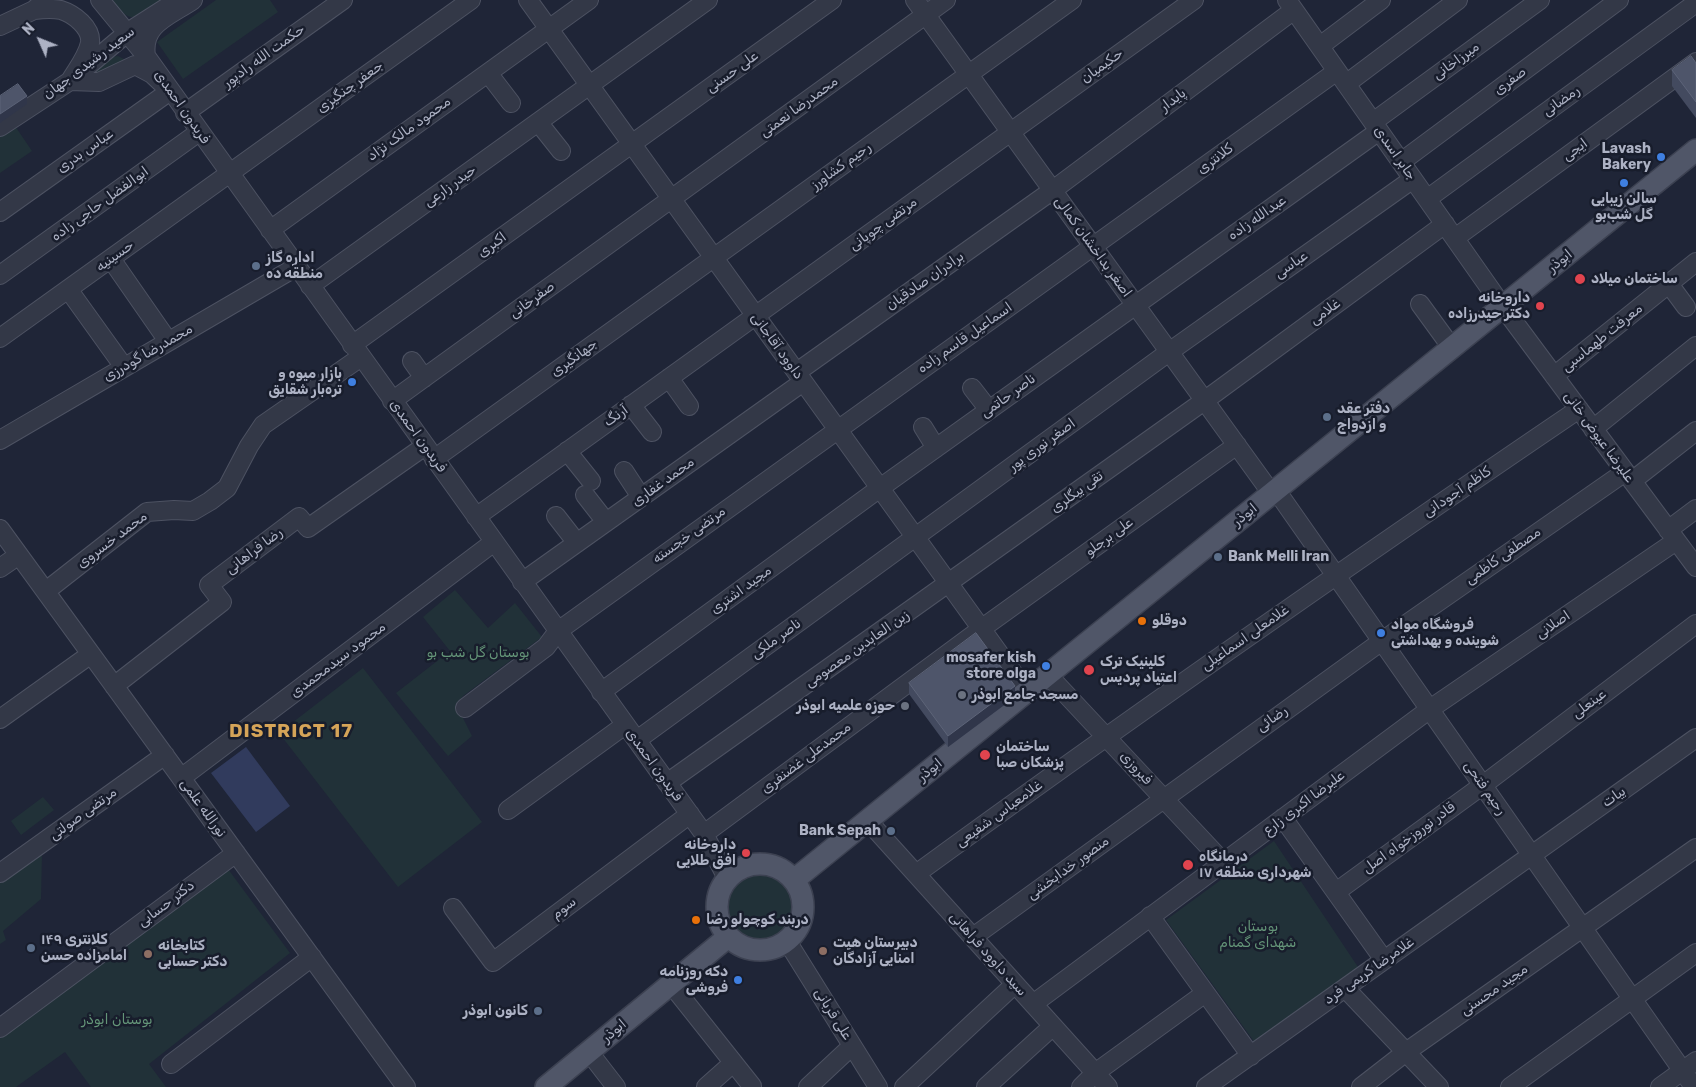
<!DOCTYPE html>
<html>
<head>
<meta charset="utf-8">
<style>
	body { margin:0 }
	#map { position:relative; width:1696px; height:1087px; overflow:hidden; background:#1f2537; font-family:Rubik,sans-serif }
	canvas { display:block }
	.north { position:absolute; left:15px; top:15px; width:50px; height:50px; -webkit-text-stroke:4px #181d2c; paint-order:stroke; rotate:314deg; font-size:14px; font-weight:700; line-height:20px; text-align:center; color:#adb2c4 }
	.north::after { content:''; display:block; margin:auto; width:18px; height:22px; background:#adb2c4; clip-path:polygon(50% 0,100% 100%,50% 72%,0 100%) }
</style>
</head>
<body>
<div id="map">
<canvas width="1696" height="1087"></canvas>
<div class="north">N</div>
</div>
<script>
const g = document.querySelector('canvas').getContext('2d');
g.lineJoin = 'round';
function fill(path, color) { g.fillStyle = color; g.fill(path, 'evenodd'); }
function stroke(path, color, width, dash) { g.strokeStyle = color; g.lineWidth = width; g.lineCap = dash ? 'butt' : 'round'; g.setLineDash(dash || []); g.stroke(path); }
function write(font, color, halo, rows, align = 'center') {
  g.font = font + ' Rubik,"Noto Naskh Arabic",sans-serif'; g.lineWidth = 5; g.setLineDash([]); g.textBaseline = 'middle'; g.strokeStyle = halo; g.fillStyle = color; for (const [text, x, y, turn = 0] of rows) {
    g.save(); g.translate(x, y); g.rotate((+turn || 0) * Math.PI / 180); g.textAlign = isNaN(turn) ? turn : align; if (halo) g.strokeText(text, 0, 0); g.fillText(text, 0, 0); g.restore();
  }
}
const green = new Path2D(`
	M113 0H165C141 15 132 30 113 0Z
	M216 0H270L278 12 183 79 157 42Z
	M118 56 132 63 90 76 105 58Z
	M13 123 32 151 0 173V132Z
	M455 590 488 628 515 603 542 637 463 696 457 706 472 736 448 756 396 693 450 651 423 617Z
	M363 668 482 822 398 887 279 733Z
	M43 797 54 810 21 835 11 821Z
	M1274 841 1362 973 1258 1047 1166 920Z
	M42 853 41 899 3 931 6 940 0 944V883Z
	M721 906a38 38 0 1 1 76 0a38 38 0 1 1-76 0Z
	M228 869 290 953 149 1064 166 1087H91L65 1052 16 1087H0V1038Z`);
const water = new Path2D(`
	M246 747 290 806 256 832 211 773Z`);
const minor = new Path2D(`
	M100 0 146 56 704 834 727 878
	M528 0 1027 692
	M915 0 1272 494
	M1287 0 1503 307 1696 567
	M0 26 34 10 43 2
	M1320 46 1381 0
	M146 56C141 24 170 16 193 0
	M488 73 511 103
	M1346 84 1458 0
	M185 113 343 0
	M538 122 561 151
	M1373 122 1540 0
	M0 127 70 81 128 32 178 0
	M1401 162 1619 0
	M1427 199 1696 3
	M0 212 170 91 152 74 135 65 99 82 70 81C77 69 87 57 90 43 92 28 74 14 61 10 52 8 42 9 34 10
	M270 230 589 0
	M1455 238 1696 62
	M111 259 168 341
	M0 275 199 132
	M1669 284 1686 307
	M310 286 708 0
	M68 289 124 367
	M1420 304 1452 348
	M0 338 471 0
	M352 345 832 0
	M412 361 424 378
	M797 372 1053 190 1294 10
	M1554 376 1696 262
	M669 378 689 406
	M972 388 989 410
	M392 401 946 0
	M631 405 652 432
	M923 427 936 448
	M1593 429 1696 346
	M0 440 296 267
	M567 451 591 481
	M434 459 1072 0
	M624 471 641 497
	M1632 481 1696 431
	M1276 490 1694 1087
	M585 495 606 522
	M556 516 577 543
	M476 517 1194 0
	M0 529 406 1087
	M1668 530 1696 509
	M0 568 19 555
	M522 582 803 382
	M46 591 147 512 174 510 193 511 210 501 227 488 249 446 263 425 361 357
	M1048 675 1223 862
	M114 686 222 602 209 585 299 517 308 528 425 446
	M601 692 880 488 1379 131
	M465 708 546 647 558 631C817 443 1078 259 1337 71
	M0 719 91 654
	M637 740 1169 352 1413 179
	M181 778 494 542
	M667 783 1204 401 1445 224
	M508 810 625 725
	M1283 818 1384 960
	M868 821 1108 1087
	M704 834 981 629 1237 445
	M0 873 165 755
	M916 874C1134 715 1355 561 1579 409
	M1336 892 1483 785 1696 624
	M453 908 493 962 690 814
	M1150 916 1251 1056
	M973 937 1382 641 1625 472
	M787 941 878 1087
	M671 984 752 1086
	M1345 988 1439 1087
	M1033 1004 1430 709 1676 541
	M0 1028 236 853
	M589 1052 616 1087
	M171 1064 312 957
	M706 1087 733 1063
	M808 1087 852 1046
	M904 1087 1015 984
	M986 1087 1053 1026
	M1081 1087 1095 1073 1204 994
	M1206 1087 1696 738
	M1361 1087 1406 1052 1696 848
	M1510 1087 1696 953
	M1660 1087 1696 1061`);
const major = new Path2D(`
	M717 907a43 43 0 1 1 86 0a43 43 0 1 1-86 0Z
	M794 880 1696 150
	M546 1087 728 937`);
const wall = new Path2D(`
	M1696 63V118L1672 86V70Z
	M909 683 1015 697 948 747 909 694Z`);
const shadedWall = new Path2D(`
	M27 96V104L0 123V114Z
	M1015 686V697L948 747V736Z`);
const building = new Path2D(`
	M1691 56 1696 63V102L1672 70Z
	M18 84 27 96 0 114V96Z
	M976 633 1015 686 948 736 909 683Z`);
const markers = [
	[1661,157,5,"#3f7fe0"],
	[1624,183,5,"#3f7fe0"],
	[256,266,5,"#5c6f8a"],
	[1580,279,6,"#e0444e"],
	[1540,306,5,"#e0444e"],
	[352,382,5,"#3f7fe0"],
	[1327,417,5,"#5c6f8a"],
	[1218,557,5,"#5c6f8a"],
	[1142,621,5,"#e8710a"],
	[1381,633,5,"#3f7fe0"],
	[1046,666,5,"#3f7fe0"],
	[1089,670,6,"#e0444e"],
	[962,695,5,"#6b7280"],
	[905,706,5,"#6b7280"],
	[985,755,6,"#e0444e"],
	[891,831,5,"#5c6f8a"],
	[746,853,5,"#e0444e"],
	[1188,865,6,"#e0444e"],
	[696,920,5,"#e8710a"],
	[31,948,5,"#5c6f8a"],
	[823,951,5,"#8d6e63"],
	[148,954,5,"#8d6e63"],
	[738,980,5,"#3f7fe0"],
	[538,1011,5,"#5c6f8a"]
];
const streetNames = [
	["حکمت الله رادپور",264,56,-36],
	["میرزاخانی",1456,61,-36],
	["سعید رشیدی جهان",89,63,-37],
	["حکیمیان",1102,66,-36],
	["علی حسنی",732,72,-36],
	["صفری",1510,81,-37],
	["جعفر چنگیزی",350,87,-36],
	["پایدار",1173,100,-37],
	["رمضانی",1561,101,-36],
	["فریدون احمدی",182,107,55],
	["محمدرضا نعمتی",799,107,-36],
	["محمود مالک نژاد",409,129,-36],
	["ایجی",1575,150,-36],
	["عباس بدری",85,151,-35],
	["جابر اسدی",1395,153,55],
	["کلانتری",1215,159,-36],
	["رحیم کشاورز",841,166,-36],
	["حیدر زارعی",450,186,-36],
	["ابوالفضل حاجی زاده",100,204,-36],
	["عبدالله زاده",1257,218,-35],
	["مرتضی چوپانی",883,224,-36],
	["اکبری",492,245,-36],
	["اصغر بداخشان کمالی",1093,247,54],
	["حسینیه",115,256,-36],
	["ابوذر",1560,261,-39],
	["عباسی",1291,265,-35],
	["برادران صادقیان",925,281,-35],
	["صفرخانی",532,300,-36],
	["غلامی",1325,312,-36],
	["اسماعیل قاسم زاده",965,338,-35],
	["معرفت طهماسبی",1602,338,-39],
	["داوود آقاجانی",777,346,54],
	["محمدرضا گودرزی",148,353,-30],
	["جهانگیری",574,358,-36],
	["ناصر حاتمی",1008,396,-36],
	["آرنگ",616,416,-36],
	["فریدون احمدی",418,436,54],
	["علیرضا عیوض خانی",1599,437,54],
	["اصغر نوری پور",1042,445,-36],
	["محمد غفاری",663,482,-36],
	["تقی بیگلری",1077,492,-36],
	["کاظم آجودانی",1457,492,-34],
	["ابوذر",1245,515,-39],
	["مرتضی خجسته",689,535,-36],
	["علی برجلو",1109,537,-36],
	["محمد خسروی",112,540,-37],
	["رضا فراهانی",254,551,-37],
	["مصطفی کاظمی",1503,556,-35],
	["مجید اشتری",741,590,-36],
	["اصلانی",1553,625,-34],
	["غلامعلی اسماعیلی",1245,638,-35],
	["ناصر ملکی",776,639,-36],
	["زین العابدین معصومی",857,649,-35],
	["محمود سیدمحمدی",338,660,-37],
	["عینعلی",1589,704,-37],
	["رضائی",1272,719,-36],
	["محمدعلی غضنفری",806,758,-37],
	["فریدون احمدی",654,765,54],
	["فیروزی",1136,768,47],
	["ابوذر",930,770,-39],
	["رحیم فتحی",1485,788,55],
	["بیات",1614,797,-35],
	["علیرضا اکبری زارع",1304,803,-37],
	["نورالله علمی",203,808,54],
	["مرتضی صولتی",83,814,-36],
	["غلامعباس شفیعی",999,814,-36],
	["قادر نوروزخواه اصل",1409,838,-36],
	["منصور خدابخشی",1068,868,-36],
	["دکتر حسابی",166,904,-37],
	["سوم",564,908,-37],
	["سید داوود فراهانی",988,954,48],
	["غلامرضا کریمی فرد",1369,971,-35],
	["مجید محسنی",1494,990,-35],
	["علی قربانی",833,1014,58],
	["ابوذر",614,1031,-40]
];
const poiNames = [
	["Lavash",1651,149,"right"],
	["Bakery",1651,165,"right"],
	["سالن زیبایی",1624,199,"center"],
	["گل شب‌بو",1624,215,"center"],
	["اداره گاز",266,258],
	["منطقه ده",266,274],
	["ساختمان میلاد",1591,279],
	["داروخانه",1530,298,"right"],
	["دکتر حیدرزاده",1530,314,"right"],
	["بازار میوه و",342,374,"right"],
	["تره‌بار شقایق",342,390,"right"],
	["دفتر عقد",1337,409],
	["و ازدواج",1337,425],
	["Bank Melli Iran",1228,557],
	["دوقلو",1152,621],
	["فروشگاه مواد",1391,625],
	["شوینده و بهداشتی",1391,641],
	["mosafer kish",1036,658,"right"],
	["store olga",1036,674,"right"],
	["کلینیک ترک",1100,662],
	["اعتیاد پردیس",1100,678],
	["مسجد جامع ابوذر",972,695],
	["حوزه علمیه ابوذر",895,706,"right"],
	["ساختمان",996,747],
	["پزشکان صبا",996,763],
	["Bank Sepah",881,831,"right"],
	["داروخانه",736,845,"right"],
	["افق طلایی",736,861,"right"],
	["درمانگاه",1199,857],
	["شهرداری منطقه ۱۷",1199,873],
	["دربند کوچولو رضا",706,920],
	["کلانتری ۱۴۹",41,940],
	["امامزاده حسن",41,956],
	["دبیرستان هیت",833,943],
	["امنایی آزادگان",833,959],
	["کتابخانه",158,946],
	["دکتر حسابی",158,962],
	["دکه روزنامه",728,972,"right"],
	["فروشی",728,988,"right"],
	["کانون ابوذر",528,1011,"right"]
];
const parkNames = [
	["بوستان گل شب بو",478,653],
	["بوستان",1258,927],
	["شهدای گمنام",1258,943],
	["بوستان ابوذر",117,1020]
];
const districtNames = [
	["DISTRICT 17",291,732]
];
fill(green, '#213138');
fill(water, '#313b5d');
stroke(minor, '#4d5262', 20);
stroke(major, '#3c4151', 24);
stroke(minor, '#333847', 18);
stroke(major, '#505668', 21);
fill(wall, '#434a5f');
fill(shadedWall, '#30364a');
fill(building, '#4e556a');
stroke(building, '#5d6478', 1);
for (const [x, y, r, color] of markers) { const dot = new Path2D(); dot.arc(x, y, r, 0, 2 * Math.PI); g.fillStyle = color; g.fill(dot); stroke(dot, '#181d2c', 2); }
write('14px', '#adb2c4', '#181d2c', streetNames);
write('bold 14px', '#adb2c4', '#181d2c', poiNames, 'left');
write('14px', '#649578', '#181d2c', parkNames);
g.letterSpacing = '1px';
write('bold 19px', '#d5a458', '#181d2c', districtNames);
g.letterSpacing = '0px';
</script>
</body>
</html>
